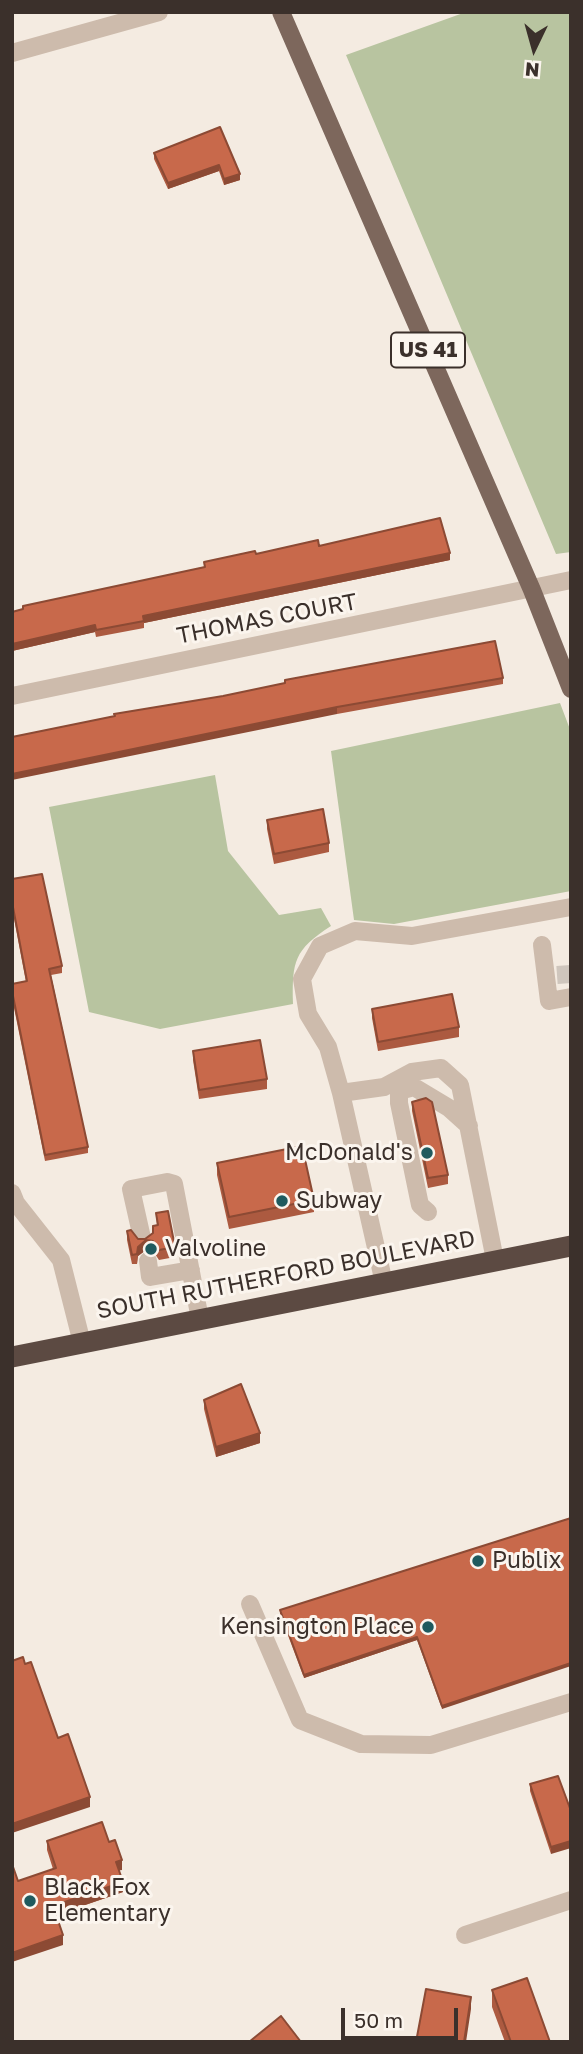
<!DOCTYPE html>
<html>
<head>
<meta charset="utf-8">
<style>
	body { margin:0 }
	#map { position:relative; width:583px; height:2054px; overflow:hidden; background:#f4ebe1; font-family:"Golos Text",sans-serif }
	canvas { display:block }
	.frame { position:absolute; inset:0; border:14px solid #3b302b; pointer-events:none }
	.north { position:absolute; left:499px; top:14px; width:70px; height:70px; -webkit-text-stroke:5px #fbf5ee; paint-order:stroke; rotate:185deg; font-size:19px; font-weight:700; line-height:28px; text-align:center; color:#3b302b }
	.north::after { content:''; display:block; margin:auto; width:24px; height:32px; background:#3b302b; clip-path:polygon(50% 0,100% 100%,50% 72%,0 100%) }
	.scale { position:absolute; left:341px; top:2008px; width:117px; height:32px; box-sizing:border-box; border:4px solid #3b302b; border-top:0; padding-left:9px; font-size:21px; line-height:24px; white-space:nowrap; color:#3b302b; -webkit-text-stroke:5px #fbf5ee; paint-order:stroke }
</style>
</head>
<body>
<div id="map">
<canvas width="583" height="2054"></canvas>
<div class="frame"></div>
<div class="north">N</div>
<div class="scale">50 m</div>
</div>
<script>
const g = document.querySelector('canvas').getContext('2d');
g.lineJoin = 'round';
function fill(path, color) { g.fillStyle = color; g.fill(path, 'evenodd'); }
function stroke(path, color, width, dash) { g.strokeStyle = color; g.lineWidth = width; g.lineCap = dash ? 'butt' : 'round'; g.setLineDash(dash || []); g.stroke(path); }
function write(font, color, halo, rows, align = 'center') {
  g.font = font + ' "Golos Text",sans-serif'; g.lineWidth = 6; g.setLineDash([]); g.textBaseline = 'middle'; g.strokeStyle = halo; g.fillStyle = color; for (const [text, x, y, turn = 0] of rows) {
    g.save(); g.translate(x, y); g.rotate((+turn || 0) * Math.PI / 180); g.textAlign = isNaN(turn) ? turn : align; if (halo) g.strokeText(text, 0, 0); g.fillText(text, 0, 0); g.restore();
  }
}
const green = new Path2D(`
	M466 12H571V552L556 554 346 55Z
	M560 703 571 732V891L394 924 354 920 331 751Z
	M215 775 228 851 279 915 321 908 331 926C294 950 292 961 293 1004L160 1029 89 1012 49 807Z`);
const minorTunnel = new Path2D(`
	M557 975 571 974`);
const minor = new Path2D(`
	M12 53 159 12
	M12 696 571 580
	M542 945 549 1001 571 997
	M341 1093 384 1087 412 1072 441 1068 460 1085 495 1260
	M12 1193 16 1203 61 1260 82 1343
	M428 1212 420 1205 399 1103V1091L414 1087 449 1108 469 1126
	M142 1238 131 1189 167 1182 174 1184 200 1319
	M148 1261 150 1277 191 1270
	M384 1283 341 1093 328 1047 308 1014 302 979 320 946 355 931 412 936 571 907
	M250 1604 300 1720 361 1744 431 1745 571 1702
	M465 1935 571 1900`);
const major = new Path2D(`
	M281 12 532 590 571 689`);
const highway = new Path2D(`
	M12 1357 571 1246`);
const wall = new Path2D(`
	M220 127 240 180 224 185 219 171 168 189 154 159V153Z
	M319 546 450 560 144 623V628L96 637 95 632 12 651V612L23 610V606L204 567V562L256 554Z
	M503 678V684L337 714 223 696 285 683V680Z
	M267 820 329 843V852L274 864 267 829Z
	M12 879 62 966V973L51 975 88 1147V1153L45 1161 12 998V984L26 982 12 908Z
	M372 1009 459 1027V1037L378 1051 372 1018Z
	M193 1051 267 1079V1089L199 1099 193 1060Z
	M412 1102 448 1175V1184L428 1188 412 1111Z
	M217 1163 314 1200V1212L229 1229 217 1175Z
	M156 1213 175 1247V1257L159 1260 153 1251 146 1250 138 1256 137 1264H132L127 1240V1231L138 1239H145L153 1233 157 1226Z
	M204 1400 260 1443 216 1457 204 1409Z
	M571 1518 442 1709 417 1640 304 1678 280 1614V1610Z
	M558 1776 551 1854 530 1791V1784Z
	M47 1841 109 1842 122 1870H119L123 1892 56 1915 63 1945 18 1881 53 1869 47 1850Z
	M492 1990 550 2042H505L492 2007Z`);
const shadedWall = new Path2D(`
	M219 165V171L168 189V183Z
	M240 174V180L224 185V179Z
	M450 553V560L144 623 143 616Z
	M95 625V632L12 651V644Z
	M337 707V714L12 780V774Z
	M146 1240V1250L138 1256 137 1264 138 1247Z
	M260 1433V1443L216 1457V1447Z
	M417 1637V1640L304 1678V1675Z
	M571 1663V1666L442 1709V1706Z
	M90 1797V1807L12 1833V1824Z
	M571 1841V1848L551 1854V1847Z
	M122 1860V1870L116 1871V1862Z
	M123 1882V1892L53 1916V1906Z
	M63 1935V1945L12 1962V1953Z
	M471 1997V2009L466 2042H464Z`);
const building = new Path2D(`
	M220 127 240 174 224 179 219 165 168 183 154 153Z
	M440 518 450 553 143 616 144 621 96 630 95 625 12 644V612L23 609V606L205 567 204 562 255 551 256 554 318 540 319 546Z
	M495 641 503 678 337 707 12 774V737L115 716 114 714 223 696 285 683V680Z
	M323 809 329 843 274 854 267 820Z
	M42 874 62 966 49 969 88 1147 45 1155 12 991V984L27 981 12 902V879Z
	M452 994 459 1027 378 1042 372 1009Z
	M260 1040 267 1079 199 1090 193 1051Z
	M426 1098 432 1102 448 1175 428 1178 412 1102Z
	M302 1146 314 1200 229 1217 217 1163Z
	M168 1211 175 1247 159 1250 153 1241 146 1240 138 1247 137 1254 132 1255 127 1231 131 1230 138 1239H145L153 1233V1226L158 1225 156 1213Z
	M241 1384 260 1433 216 1447 204 1400Z
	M571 1518V1663L442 1706 417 1637 304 1675 280 1610Z
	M23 1657 25 1664 31 1662 58 1738 68 1734 90 1797 12 1824V1661Z
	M558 1776 571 1811V1841L551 1847 530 1784Z
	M102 1822 109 1842 115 1840 122 1860 116 1862 123 1882 53 1906 63 1935 12 1953V1864L18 1881 56 1868 47 1841Z
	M527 1978 550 2042H511L492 1990Z
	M426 1989 471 1997 464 2042H416Z
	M281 2016 301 2042H249Z`);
const markers = [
	[427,1153,7,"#1f5a5e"],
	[282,1201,7,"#1f5a5e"],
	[151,1249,7,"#1f5a5e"],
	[478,1561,7,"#1f5a5e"],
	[428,1627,7,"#1f5a5e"],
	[30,1901,7,"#1f5a5e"]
];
const shields = [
	[428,350,74]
];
const shieldNames = [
	["US 41",428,350]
];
const streetNames = [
	["THOMAS COURT",267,619,-11],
	["SOUTH RUTHERFORD BOULEVARD",286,1275,-11]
];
const poiNames = [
	["McDonald's",413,1153,"right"],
	["Subway",296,1201],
	["Valvoline",165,1249],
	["Publix",492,1561],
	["Kensington Place",414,1627,"right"],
	["Black Fox",44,1888],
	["Elementary",44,1914]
];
fill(green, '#b8c4a0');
stroke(minorTunnel, '#cfc6bd', 18, [18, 9]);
stroke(minor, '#cdbbac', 18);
stroke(major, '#7d675c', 18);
stroke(highway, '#5c4a42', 21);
fill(wall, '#ac5a40');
fill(shadedWall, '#8c4a34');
fill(building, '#c8694b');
stroke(building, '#8c4a34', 2);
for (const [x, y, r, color] of markers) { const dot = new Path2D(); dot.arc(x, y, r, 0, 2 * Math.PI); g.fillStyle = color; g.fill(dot); stroke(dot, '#fbf5ee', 2.5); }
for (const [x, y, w] of shields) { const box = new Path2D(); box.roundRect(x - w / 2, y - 17.5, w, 35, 5); g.fillStyle = '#fbf5ee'; g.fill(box); stroke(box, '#3b302b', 2); }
write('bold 21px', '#3b302b', null, shieldNames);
write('23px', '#3b302b', '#fbf5ee', streetNames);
write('23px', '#3b302b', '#fbf5ee', poiNames, 'left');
</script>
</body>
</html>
